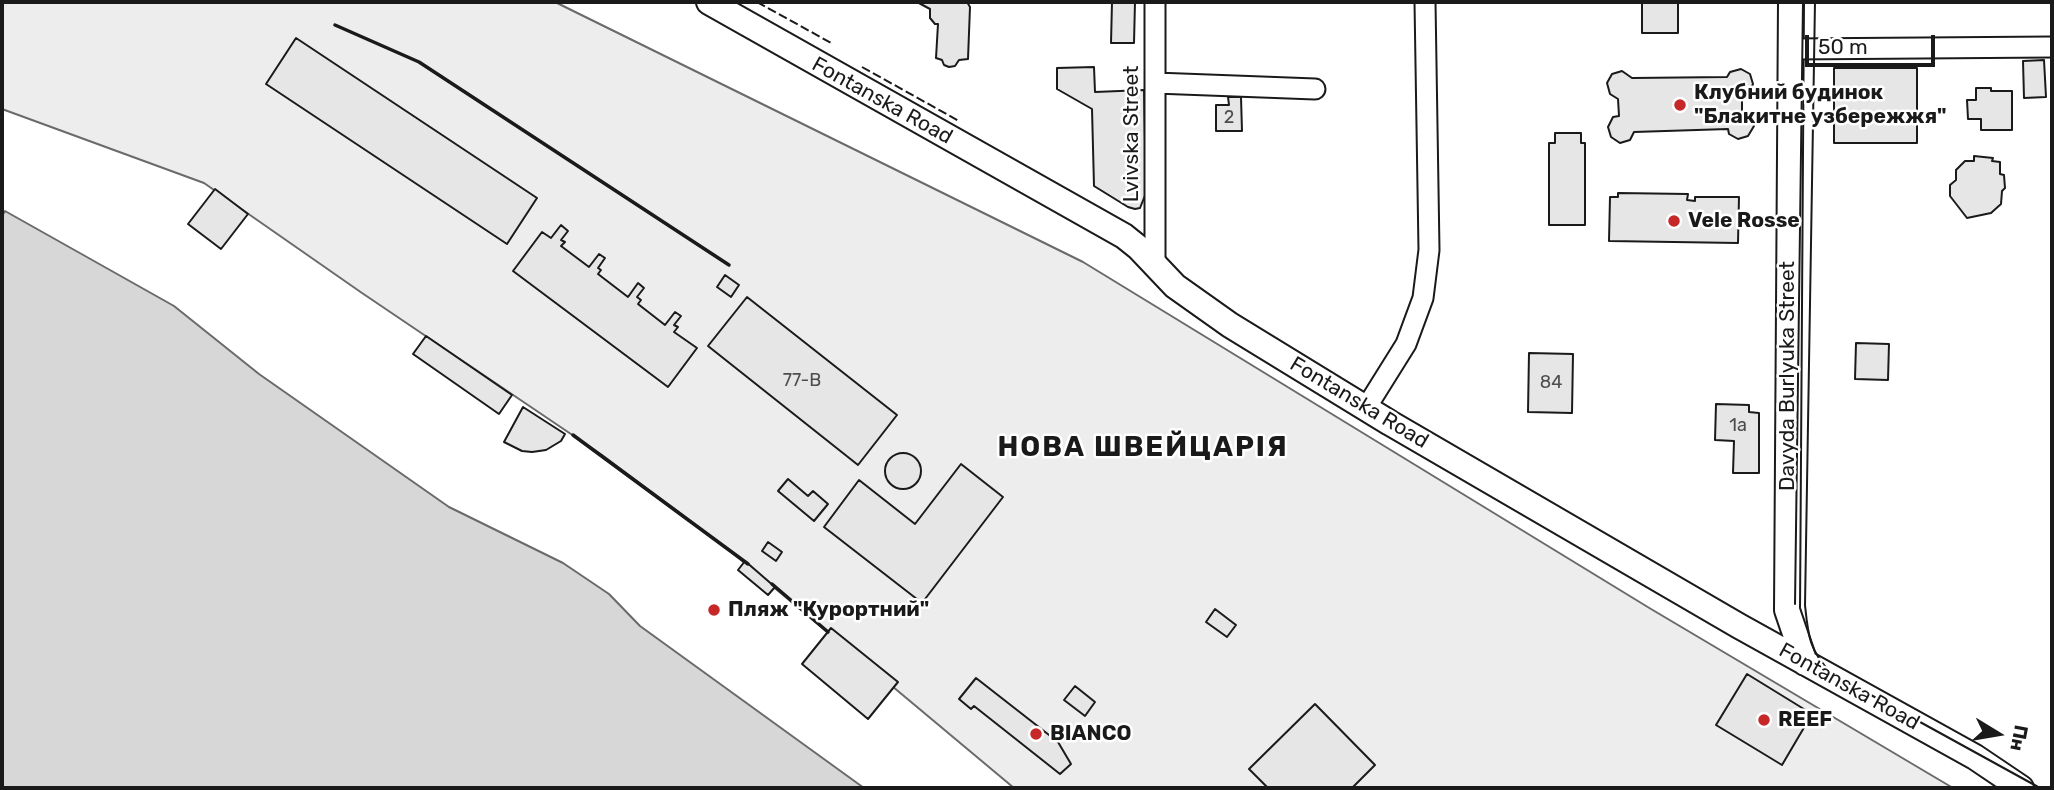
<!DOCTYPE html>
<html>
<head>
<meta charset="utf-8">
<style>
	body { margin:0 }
	#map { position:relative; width:2054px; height:790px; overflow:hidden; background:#fff; font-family:Rubik,sans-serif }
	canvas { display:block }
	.frame { position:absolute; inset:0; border:4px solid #1a1a1a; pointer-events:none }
	.north { position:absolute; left:1963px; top:699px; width:70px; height:70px; -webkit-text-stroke:5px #fff; paint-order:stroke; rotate:101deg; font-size:19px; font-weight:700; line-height:28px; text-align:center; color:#1a1a1a }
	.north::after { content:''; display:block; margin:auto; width:24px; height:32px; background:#1a1a1a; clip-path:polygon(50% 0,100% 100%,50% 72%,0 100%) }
	.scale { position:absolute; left:1805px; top:35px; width:130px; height:32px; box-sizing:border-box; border:4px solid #1a1a1a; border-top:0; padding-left:9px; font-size:21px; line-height:24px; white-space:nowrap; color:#1a1a1a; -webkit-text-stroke:5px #fff; paint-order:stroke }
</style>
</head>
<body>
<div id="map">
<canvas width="2054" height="790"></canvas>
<div class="frame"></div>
<div class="north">Пн</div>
<div class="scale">50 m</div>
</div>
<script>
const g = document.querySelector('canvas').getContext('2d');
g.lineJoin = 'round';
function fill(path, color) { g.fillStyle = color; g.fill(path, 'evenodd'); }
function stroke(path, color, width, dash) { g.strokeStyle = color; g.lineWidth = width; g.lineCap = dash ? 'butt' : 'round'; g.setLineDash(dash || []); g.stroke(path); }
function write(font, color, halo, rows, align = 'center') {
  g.font = font + ' Rubik,sans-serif'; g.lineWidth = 5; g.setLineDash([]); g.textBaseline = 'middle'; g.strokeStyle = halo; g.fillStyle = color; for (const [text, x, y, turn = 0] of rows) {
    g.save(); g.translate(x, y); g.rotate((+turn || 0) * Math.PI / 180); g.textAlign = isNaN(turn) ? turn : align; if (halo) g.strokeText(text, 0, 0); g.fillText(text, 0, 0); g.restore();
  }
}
const green = new Path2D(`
	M2 2H555L1083 262 1651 609 1953 788H1014L728 549 602 455 362 293 204 183 2 109Z`);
const water = new Path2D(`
	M5 211 174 306 259 374 449 507 563 563 609 594 640 626 864 788H2V216Z`);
const building = new Path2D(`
	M917 2H967L970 7 968 59 959 60 955 66 949 67 944 65 942 60 936 58 938 24H935L930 18V9Z
	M1112 2H1135L1134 43H1111Z
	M1642 3H1678V33H1642Z
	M296 38 537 198 507 244 266 84Z
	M2044 60 2046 97 2024 98 2023 61Z
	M1094 67 1095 92 1144 90 1146 193 1140 208 1135 209 1128 207 1094 186 1092 109 1057 89V68Z
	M1834 68H1917V143H1834Z
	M1741 69 1750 74 1753 84 1748 94 1742 95V111L1751 116 1754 126 1748 136 1738 139 1729 134 1728 129 1634 132 1630 140 1620 143 1611 137 1608 127 1613 117 1619 116 1618 99 1610 94 1607 83 1612 74 1622 71 1632 78 1727 77 1730 72Z
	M1976 88H1991V91H2012V130H1981V119H1968L1967 100H1976Z
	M1228 97H1241L1242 131H1216V105H1229Z
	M1555 133H1581V143H1585V225H1549V143H1555Z
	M1974 156 1993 158 1992 161 2000 162V174L2004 175 2005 188 2002 191 2001 204 1991 213 1967 218 1950 196V185L1956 180V170L1965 161H1974Z
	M215 189 248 214 221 249 188 224Z
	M1618 193 1688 194 1687 200 1695 201V197H1739L1738 243 1609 241 1610 197H1618Z
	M561 225 568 231 561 240 565 242 561 246 589 267 599 254 605 258 598 268 601 270 598 274 628 297 638 283 644 288 637 297 641 300 638 304 665 325 675 312 681 316 674 325 678 327 674 332 697 348 668 387 513 271 542 232 551 238Z
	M725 275 739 285 731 297 717 287Z
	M747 297 897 415 858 465 708 346Z
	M426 336 512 395 499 414 413 354Z
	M1856 343 1889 344 1888 380 1855 379Z
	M1529 353 1573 354 1572 413 1528 412Z
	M1716 404 1749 405V412L1759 413V473H1733L1734 441 1715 440Z
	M523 407 565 434 561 441 546 450 532 452 522 451 504 442Z
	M885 471a18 18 0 1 1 36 0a18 18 0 1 1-36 0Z
	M961 464 1003 497 922 603 824 527 859 480 915 524Z
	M788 479 808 496 813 491 828 504 814 521 778 491Z
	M768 542 782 552 776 561 762 551Z
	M745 561 775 587 768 595 738 570Z
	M1215 609 1236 625 1227 637 1206 622Z
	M831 628 898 682 868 719 802 664Z
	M1747 674 1812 714 1782 765 1716 725Z
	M976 678 1058 742 1071 764 1060 774 974 706 971 709 959 699Z
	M1075 686 1095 702 1085 716 1064 700Z
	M1315 704 1375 765 1352 788H1268L1249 769Z`);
const minor = new Path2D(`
	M1155 2V267
	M1792 49 2052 47
	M1155 83 1315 89
	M1366 408 1406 344 1423 298 1429 250 1425 2`);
const major = new Path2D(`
	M709 2 1124 236 1139 248 1175 286 1230 325 1390 423 1739 626 1975 757 2021 788
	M1791 2 1787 610 1805 663`);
const tram = new Path2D(`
	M1815 2 1805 605C1808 635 1809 650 1831 673L2040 788
	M1795 604 1803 2`);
const fence = new Path2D(`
	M757 2 833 44
	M862 67 959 121`);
const wall = new Path2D(`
	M335 25 419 62 729 265
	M573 435 748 564
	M772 584 828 632`);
const markers = [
	[1680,105,7,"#c62828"],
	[1674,221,7,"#c62828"],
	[714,610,7,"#c62828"],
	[1764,720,7,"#c62828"],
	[1036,734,7,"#c62828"]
];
const numberNames = [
	["2",1229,118],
	["77-В",802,381],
	["84",1551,383],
	["1а",1738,426]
];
const poiNames = [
	["Клубний будинок",1694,93],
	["\"Блакитне узбережжя\"",1694,117],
	["Vele Rosse",1688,221],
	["Пляж \"Курортний\"",728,610],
	["REEF",1778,720],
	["BIANCO",1050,734]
];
const streetNames = [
	["Fontanska Road",882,101,29],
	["Lvivska Street",1132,134,-90],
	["Davyda Burlyuka Street",1788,376,-90],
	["Fontanska Road",1359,403,31],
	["Fontanska Road",1849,687,29]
];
const districtNames = [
	["НОВА ШВЕЙЦАРІЯ",1143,448]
];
fill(green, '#ededed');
stroke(green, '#6a6a6a', 2);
fill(water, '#d7d7d7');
stroke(water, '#6a6a6a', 2);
fill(building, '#e6e6e6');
stroke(building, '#1a1a1a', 2);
stroke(minor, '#1a1a1a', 23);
stroke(major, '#1a1a1a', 28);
stroke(minor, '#fff', 19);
stroke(major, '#fff', 24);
stroke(tram, '#1a1a1a', 2);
stroke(fence, '#1a1a1a', 2, [9, 3.5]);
stroke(wall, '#1a1a1a', 3.5);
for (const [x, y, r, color] of markers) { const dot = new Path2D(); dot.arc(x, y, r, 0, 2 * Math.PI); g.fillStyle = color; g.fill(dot); stroke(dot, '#fff', 2.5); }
write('18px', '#4d4d4d', null, numberNames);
write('bold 21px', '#1a1a1a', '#fff', poiNames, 'left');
write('21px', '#1a1a1a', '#fff', streetNames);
g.letterSpacing = '2px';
write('bold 28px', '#1a1a1a', '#fff', districtNames);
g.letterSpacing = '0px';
</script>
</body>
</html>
